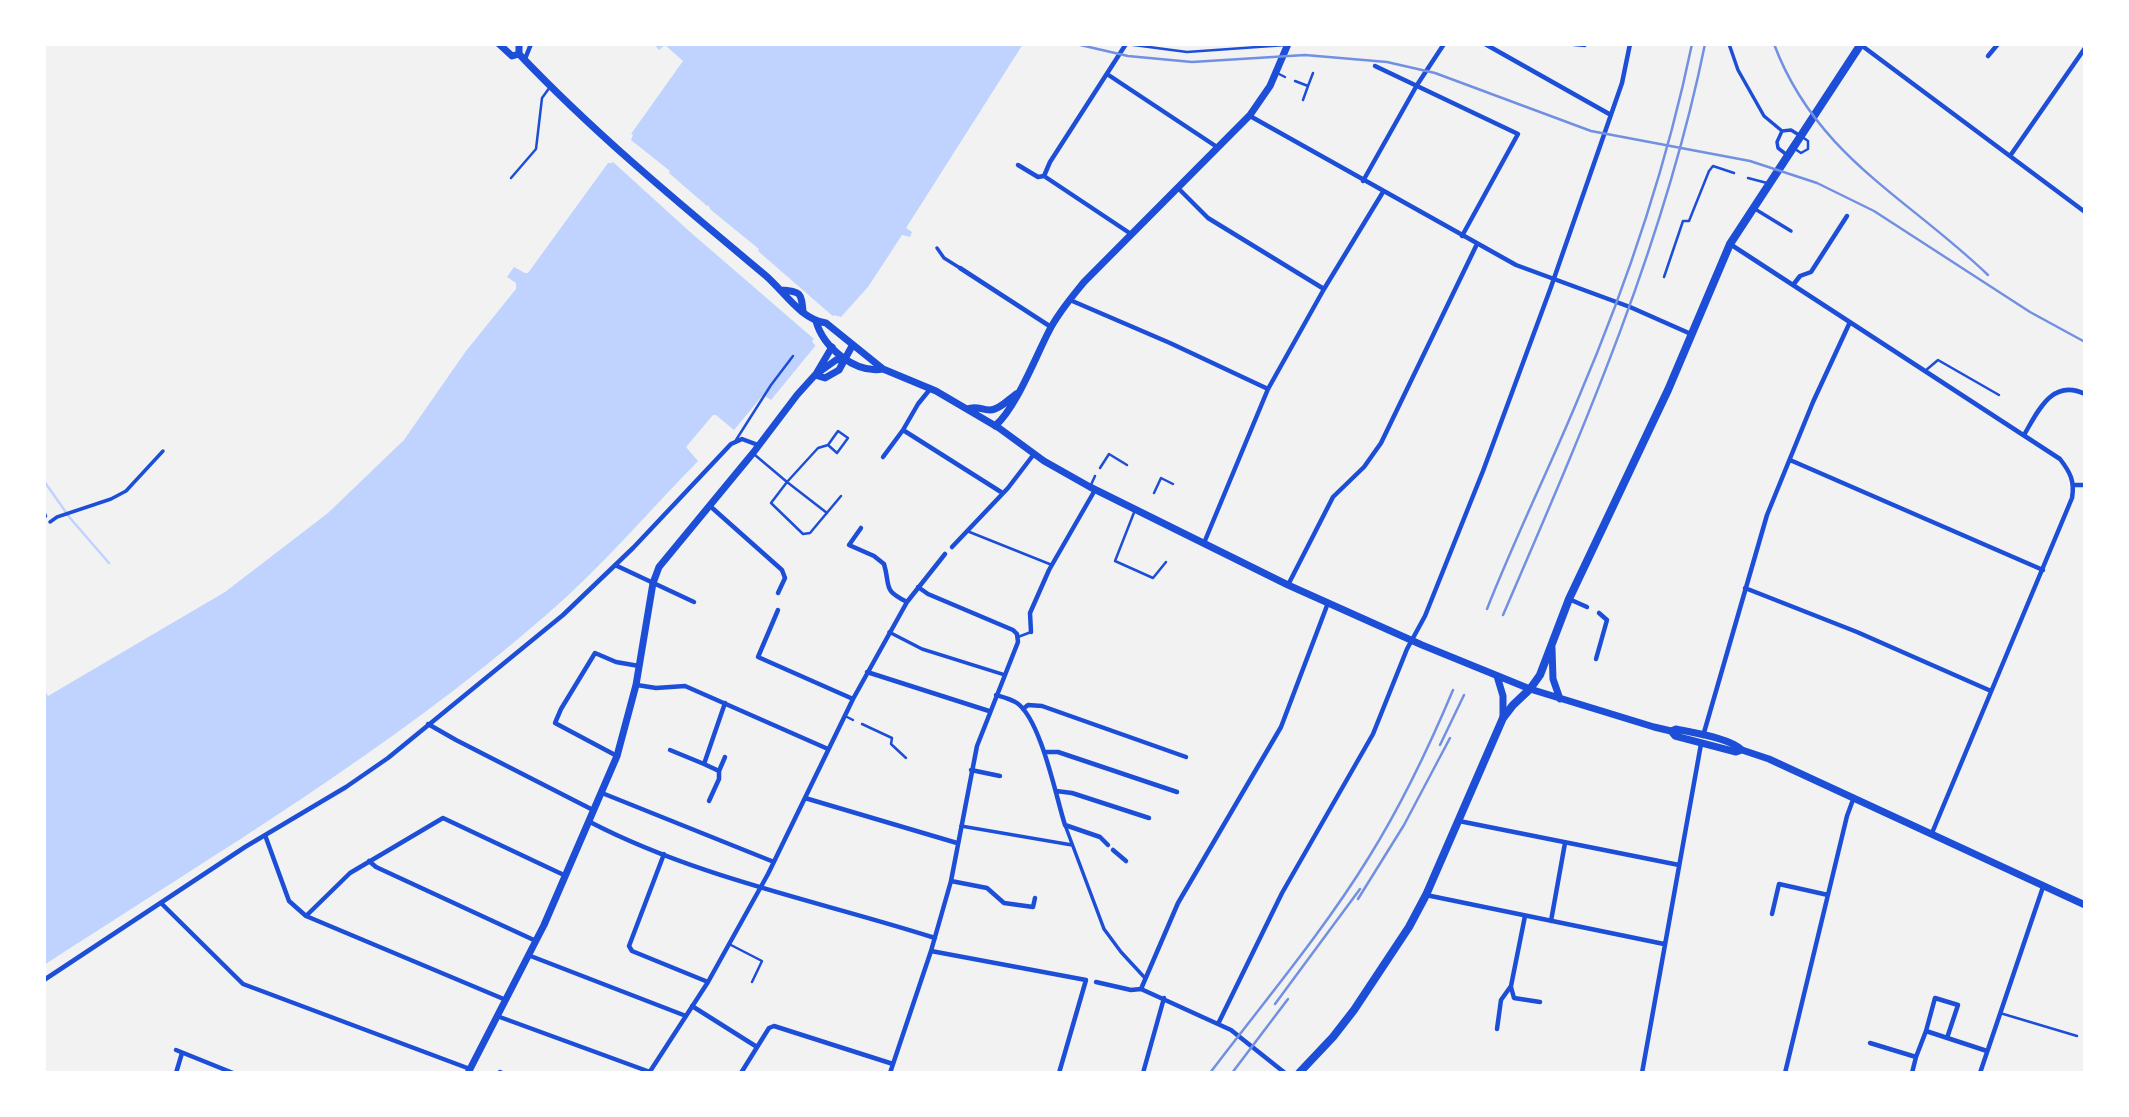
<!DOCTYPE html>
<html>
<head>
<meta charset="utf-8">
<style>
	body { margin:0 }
	#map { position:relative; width:2129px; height:1117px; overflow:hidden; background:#f2f2f2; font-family:"Titillium Web",sans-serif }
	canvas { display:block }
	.frame { position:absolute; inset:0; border:46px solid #fff; pointer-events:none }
</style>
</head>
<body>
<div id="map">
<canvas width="2129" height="1117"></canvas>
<div class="frame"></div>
</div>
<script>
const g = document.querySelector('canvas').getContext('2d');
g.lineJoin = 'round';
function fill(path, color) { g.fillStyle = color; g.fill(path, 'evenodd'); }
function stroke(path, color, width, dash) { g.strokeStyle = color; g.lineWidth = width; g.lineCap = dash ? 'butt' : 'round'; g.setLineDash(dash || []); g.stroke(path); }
const water = new Path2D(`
	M657 44H1023L906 228 912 232 910 237 902 235 868 287 841 317 834 315 812 341 816 345 771 400 763 395 734 430 716 415H713L686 447 698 461C647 513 600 569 545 616 391 750 215 854 44 965V689L48 696 225 592 328 513 404 440 466 351 516 289V283L507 277 514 267 525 273H528L608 163H612L632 136 631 134 683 61 665 45 659 50 655 45Z`);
const pier = new Path2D(`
	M628 132 633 135 631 140 670 171 669 173 707 206 708 205 711 210 759 249 758 251 835 318 839 316 843 320 836 318 816 341 818 348 813 343 814 339 689 231 692 227 689 231 613 162 605 161 611 158 628 136Z`);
const stream = new Path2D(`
	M44 481 70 518 109 563`);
const service = new Path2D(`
	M1126 44 1187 52 1286 45
	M1574 45 1585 46 1586 44
	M1277 73 1285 77
	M1295 81 1308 86 1303 100
	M1308 86 1313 73
	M1795 149 1801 153 1808 149V141L1801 136
	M511 178 536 149 542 98 550 87
	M1748 178 1767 183
	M1664 277 1683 221H1689L1709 171 1713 166 1734 173
	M1925 371 1938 360 1999 395
	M736 440 771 385 793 356
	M755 455 787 482 771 503 803 534 810 533 841 496
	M1100 468 1109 454 1127 465
	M1090 487 1095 476
	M1154 493 1161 478 1173 484
	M1135 510 1115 561 1153 578 1166 562
	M827 513 787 482 818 448 828 445 838 431 848 438 837 453 828 445
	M967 531 1052 565
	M1018 637 1031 632
	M845 716 853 720
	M862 724 892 738 891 744 906 758
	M729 944 762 961 752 982
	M2000 1013 2077 1036`);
const pedestrian = new Path2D(`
	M1729 44 1738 70 1764 116 1782 131 1791 130 1799 135
	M1782 131 1777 142 1778 148 1787 155
	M1755 209 1791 231
	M937 248 944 258 960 268
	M50 522 57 517 111 499 126 491 163 451
	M889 632 922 649 1005 675
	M1065 825 1104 929 1121 952 1145 978
	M961 826 1072 845`);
const minor = new Path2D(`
	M1485 44 1611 115
	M1861 45 2085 212
	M1988 56 1998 44
	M525 59 531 44
	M1375 66 1518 134 1462 236
	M1107 74 1217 147
	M1250 116 1516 265 1630 307 1691 334
	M2010 156 2085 48
	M1018 165 1038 177 1044 176 1131 234
	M1044 176 1050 162 1126 44
	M1363 181 1417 85 1444 44
	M1178 188 1208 218 1324 289
	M1730 244 2060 459C2070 472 2075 481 2072 498L1932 833
	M960 268 1051 327
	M1793 285 1800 276 1811 272 1847 216
	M1070 300 1170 343 1268 389
	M903 430 1001 492
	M2024 435C2038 411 2052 378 2085 394
	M883 457 903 430 918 404 931 388
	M1790 460 2043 570
	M2074 485H2085
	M710 506 782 570 785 578 778 593
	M44 514 45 516
	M861 528 849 545 874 556 884 564C891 588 882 589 907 602
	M1204 543 1268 389 1324 289 1383 192
	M952 547 1008 488 1034 454
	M615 565 694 602
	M1288 585 1333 497 1364 467 1381 443 1477 244
	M1745 588 1857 632 1991 691
	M1569 599 1587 607
	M778 610 758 657 853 699
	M1031 632 1030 613 1049 570 1095 490
	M1596 659 1607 620 1599 613
	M867 672 989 711
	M637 685 656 688 685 686 828 749
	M996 695C1003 697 1011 699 1017 703 1041 720 1056 797 1065 825L1100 837 1108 845
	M1023 709 1028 705 1042 706 1186 757
	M428 724 456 740 593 810
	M1703 736 1767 515 1813 402 1850 322
	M670 750 704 764
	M1044 752H1058L1177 792
	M617 756 555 723 561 709 595 653 616 662 639 666
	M971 770 1000 776
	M719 771 725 757
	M1056 791 1072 793 1149 818
	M602 793 774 862
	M805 798 957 843
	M709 801 719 779V771L704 764 725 703
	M1459 821 1679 865
	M590 822C698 878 819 901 935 938
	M265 835 289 901 306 916 506 1000
	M1113 850 1126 861
	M664 854 629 946 632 951 708 982
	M369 861 376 867 536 941
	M951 881 987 888 1004 903 1033 907 1035 898
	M1426 895 1664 944
	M161 903 243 984 470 1069
	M1772 914 1779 884 1828 895
	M306 916 350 873 443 818 566 876
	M1551 921 1565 843
	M931 951 1086 980 1059 1073
	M528 955 686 1016
	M44 980 245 847 346 787 388 758 563 615 633 548 731 444 742 439 758 445
	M1096 982 1131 990 1141 989 1231 1030 1285 1073
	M1511 987 1514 998 1540 1002
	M1141 989 1178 903 1281 727 1328 603
	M692 1006 757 1047
	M497 1016 650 1072
	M1218 1024 1282 893 1373 734 1407 649 1425 616 1483 471 1551 287 1622 83 1630 44
	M1497 1029 1501 1000 1511 986 1525 916
	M1947 1038 1958 1005 1935 998 1926 1031 1987 1051
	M1870 1043 1916 1057 1912 1073
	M176 1050 233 1073
	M1916 1057 1926 1031
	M500 1072 502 1073
	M176 1073 182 1053
	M649 1073 708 982 768 874 853 699 907 602 945 554
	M741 1073 769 1028 774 1026 893 1064
	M890 1073 931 951 951 881 977 746 1018 642 1017 634 1013 630 928 594 918 587
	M1143 1073 1164 998
	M1642 1073 1701 744
	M1785 1073 1847 816 1854 797
	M1980 1073 2043 887`);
const secondary = new Path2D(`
	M816 374 832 347
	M815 375 825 378 839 370 852 346
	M468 1073 544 925 617 756 636 685 653 583 659 567 753 453 797 395 815 375 836 360 844 358`);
const primary = new Path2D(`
	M499 44 512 56 519 54C595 134 680 204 765 275 784 291 800 319 826 323L883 369 936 391 999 428 1044 461 1090 487 1288 585 1422 645 1530 689 1654 727 1671 731 1676 729C1694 733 1730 738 1742 750
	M519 44V54
	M781 290C800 292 801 291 803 311
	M816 321C823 347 855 374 883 369
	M967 409C977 405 981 410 990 410 999 410 1009 399 1016 394
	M995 426C1016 408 1035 358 1049 331 1058 313 1071 298 1084 282L1250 115 1270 86 1288 44
	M1552 648 1553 679 1560 699
	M1497 676 1503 696V718
	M1671 731 1675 736 1736 752 1742 750 1769 759 2085 905`);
const trunk = new Path2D(`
	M1299 1073 1333 1037 1354 1010 1409 927 1426 895 1503 718 1513 705 1530 689 1540 675 1569 599 1668 390 1730 244 1861 44`);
const rail = new Path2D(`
	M1076 44 1128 56 1192 62 1305 55 1387 62 1435 73 1591 131 1750 161 1817 183 1874 211 2030 312 2085 342
	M1774 44C1816 156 1907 197 1988 275
	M1487 609C1515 538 1549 469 1578 399 1627 284 1667 165 1692 44
	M1503 615C1583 430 1665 242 1705 44
	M1440 745 1464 695
	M1358 899 1404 825 1450 738
	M1275 1004 1360 889
	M1210 1073C1263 1003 1323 932 1369 857 1402 804 1429 747 1453 690
	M1232 1073 1288 999`);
fill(water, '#bfd3fe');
fill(pier, '#f2f2f2');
stroke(stream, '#bfd3fe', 2.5);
stroke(service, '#1d4ed8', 2.5);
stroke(pedestrian, '#1d4ed8', 3.5);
stroke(minor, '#1d4ed8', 4.5);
stroke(secondary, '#1d4ed8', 7);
stroke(primary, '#1d4ed8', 7);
stroke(trunk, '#1d4ed8', 8);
stroke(rail, '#7290e2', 2.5);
</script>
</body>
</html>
